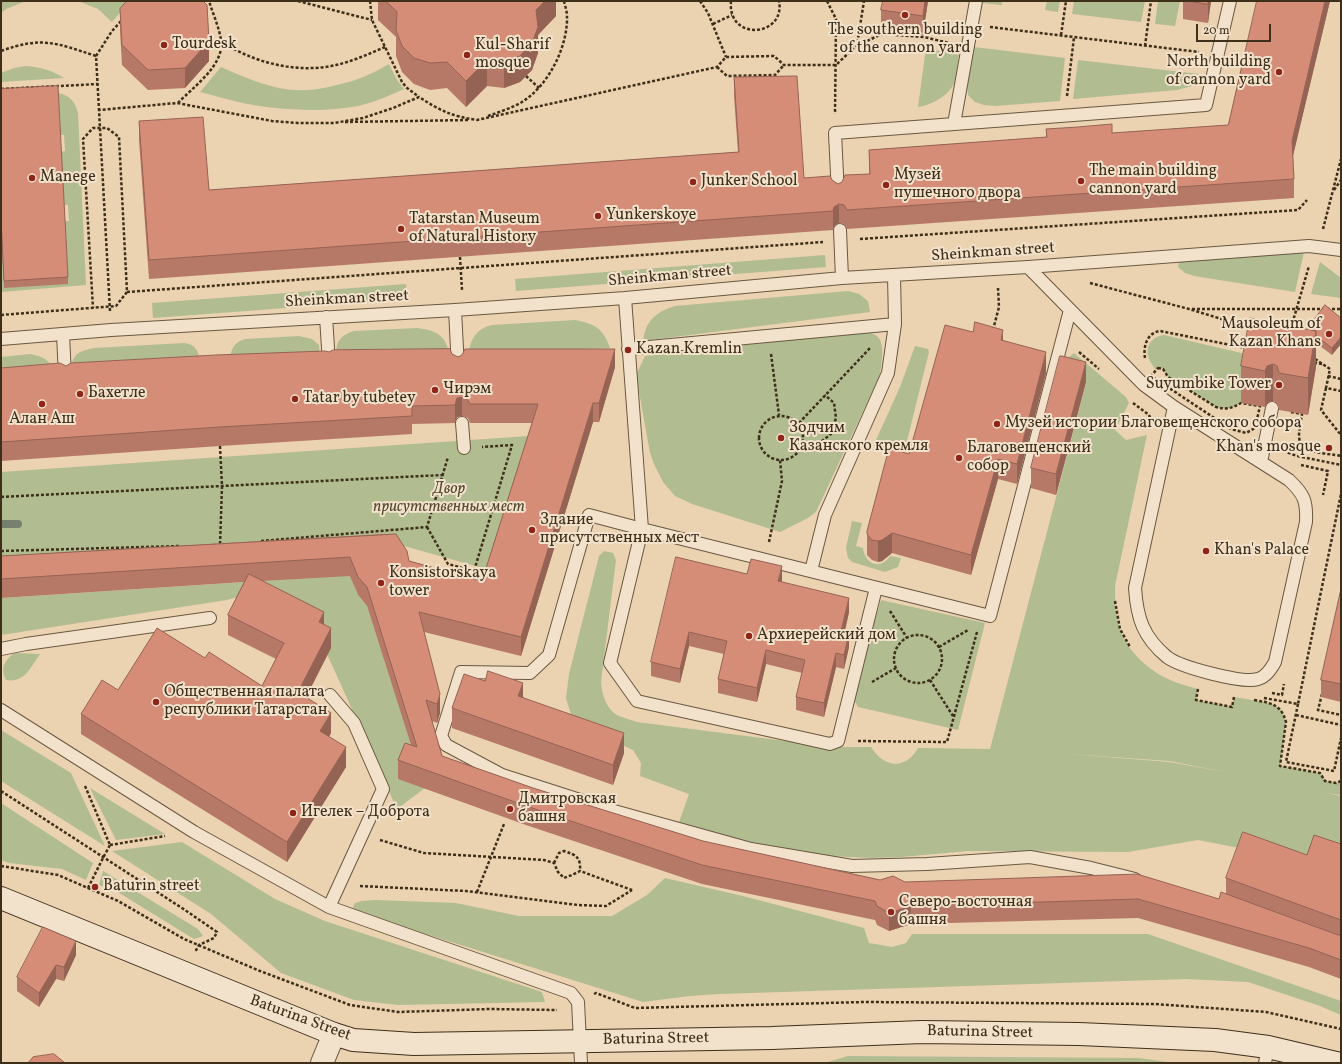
<!DOCTYPE html>
<html>
<head>
<meta charset="utf-8">
<style>
	body { margin:0 }
	#map { position:relative; width:1342px; height:1064px; overflow:hidden; background:#ebd2b0; font-family:Vollkorn,serif }
	canvas { display:block }
	.frame { position:absolute; inset:0; border:2px solid #3e2f1b; pointer-events:none }
	.scale { position:absolute; left:1196px; top:24px; width:75px; height:18px; box-sizing:border-box; border:2px solid #3e2f1b; border-top:0; padding-left:5px; font-size:12px; line-height:14px; white-space:nowrap; color:#3e2f1b; -webkit-text-stroke:3px #f2e2cc; paint-order:stroke }
</style>
</head>
<body>
<div id="map">
<canvas width="1342" height="1064"></canvas>
<div class="frame"></div>
<div class="scale">20 m</div>
</div>
<script>
const g = document.querySelector('canvas').getContext('2d');
g.lineJoin = 'round';
function fill(path, color) { g.fillStyle = color; g.fill(path, 'evenodd'); }
function stroke(path, color, width, dash) { g.strokeStyle = color; g.lineWidth = width; g.lineCap = dash ? 'butt' : 'round'; g.setLineDash(dash || []); g.stroke(path); }
function write(font, color, halo, rows, align = 'center') {
  g.font = font + ' Vollkorn,serif'; g.lineWidth = 4; g.setLineDash([]); g.textBaseline = 'middle'; g.strokeStyle = halo; g.fillStyle = color; for (const [text, x, y, turn = 0] of rows) {
    g.save(); g.translate(x, y); g.rotate((+turn || 0) * Math.PI / 180); g.textAlign = isNaN(turn) ? turn : align; if (halo) g.strokeText(text, 0, 0); g.fillText(text, 0, 0); g.restore();
  }
}
const green = new Path2D(`
	M1 1H26L6 9 1 13Z
	M78 1H130L112 22 98 9Z
	M982 1H1002V5L982 3Z
	M1047 1H1060L1058 12 1045 10Z
	M1074 1H1145L1141 22 1072 14Z
	M1158 1H1180L1175 26 1155 24Z
	M974 47 1065 58 1060 101 995 106 984 105 975 102 968 95 967 85Z
	M926 48 959 55C957 64 957 75 954 83 949 96 931 105 918 107Z
	M1078 60 1199 74 1192 86 1177 90 1073 99Z
	M389 64 397 80 404 89C389 96 374 102 358 106 323 113 273 110 238 102 225 99 213 95 200 92L221 67C248 79 277 92 307 90 317 90 327 87 337 85 356 81 372 74 389 64Z
	M26 66C40 67 52 70 64 78L1 82V73L14 68Z
	M58 93C70 95 75 102 78 113L86 285 1 292V225L69 221 68 205H63L61 152 65 151 64 135H60Z
	M1304 252 1295 292 1194 276 1185 273 1178 267 1179 262 1183 259Z
	M825 255 826 267 516 291 515 279Z
	M1320 262 1341 278V298L1311 294Z
	M406 284 407 299 153 318 152 303Z
	M848 291 859 294 868 301 870 312 643 341C646 320 656 312 675 306Z
	M575 320C595 324 603 328 610 348L469 353C470 339 477 328 492 325Z
	M417 328C435 330 447 335 449 355L336 354C336 341 341 335 354 331Z
	M864 332C889 333 882 357 880 375L816 512 808 518 780 532 692 504 675 496 663 482 654 464 650 453 636 375 645 356Z
	M1164 335 1250 355 1241 403C1232 408 1227 410 1216 407L1168 377 1163 369 1157 367 1156 370C1153 366 1149 361 1148 355 1146 344 1154 336 1164 335Z
	M299 336 312 339 319 345 320 356 230 359C231 348 235 342 245 339Z
	M184 343C196 344 199 352 200 363L71 368C73 353 80 351 94 348Z
	M915 346 928 349 929 352 906 445 901 449 878 444 876 440 900 387Z
	M1074 353 1126 397 1129 403 1115 430 1126 440 1147 435 1115 586C1115 600 1115 615 1120 629 1126 649 1147 669 1166 678 1176 683 1187 686 1198 689L1196 700 1232 707 1234 697 1270 703 1276 706 1281 710 1286 722 1280 766 1320 773 1326 781 1336 783 1341 781V795L1326 793 1341 796V860L1306 871 1244 849 1198 840 1128 852 968 851 902 857 872 858 781 854 678 825 689 794 640 776 641 763 633 750 588 729 572 718 566 698 569 674 599 556 604 551 613 553 616 560 601 682C602 694 606 710 619 716 624 718 631 720 637 722L832 747H871C883 767 905 771 918 748L990 749 1086 383 1068 358ZM1068 754 1169 761 1225 772 1169 762Z
	M30 354C39 356 45 357 51 365L1 376V357Z
	M529 436 486 569 379 539 1 560V472Z
	M852 521 862 523 856 546 863 548C865 565 881 570 890 556L901 558 898 567 885 572 852 562 848 558 846 548Z
	M353 575C354 590 357 595 367 606L425 788 397 809 327 654 248 594 227 600 1 635V598Z
	M881 600 985 623 958 730 858 707 852 696Z
	M14 653 40 654C30 668 25 683 6 680 0 668 4 661 14 653Z
	M1 730 71 773 105 846 1 781Z
	M90 788 165 834 116 840Z
	M1 803 93 863 86 880 62 869 9 863 1 860Z
	M182 842 275 899 325 921 542 992 545 1002 398 1005 354 1000 281 973 211 914 112 851Z
	M103 871 198 929 203 936 194 939 116 891 99 885Z
	M665 878 747 897 864 928 869 943 892 947 906 943 912 934H1148L1341 1001V1015L1320 1006 1248 982 1186 979 720 994 690 996 643 1002 368 916 352 910 355 903 362 901 376 900 456 903 519 916H612L647 895Z
	M848 1056 1139 1058 1174 1063H824Z`);
const stream = new Path2D(`
	M1 524H18`);
const path = new Path2D(`
	M298 1 372 20
	M370 1 372 20 402 82 407 88 419 97
	M700 1 708 13 726 57
	M731 1C727 42 786 37 779 1
	M827 1 836 19 835 114
	M713 24 732 15
	M990 27 1199 52
	M1061 35 1066 1
	M221 41C253 63 298 74 336 65 353 61 369 54 385 47
	M858 45 882 34 924 37 949 43
	M1145 46 1151 1
	M1 51C42 36 56 43 96 56L99 110
	M96 56 112 31 122 20
	M717 67 727 76 775 75 784 65
	M526 76 539 88
	M1 89 98 84
	M1067 96 1074 37
	M178 103C193 87 225 65 221 40 219 27 213 14 209 1
	M488 116C499 112 512 108 522 102 548 86 568 47 567 16 567 11 565 6 564 1
	M345 122 470 120
	M1334 190 1341 180
	M1323 229 1341 159
	M860 239 1298 210 1307 200
	M460 257 462 290
	M1090 283 1189 309 1251 328
	M127 292 823 242
	M1192 309H1341
	M110 311 99 110 177 103 272 121 298 123H334L363 118 393 108 419 97C441 111 451 116 477 120L717 67 726 57 774 56 784 65H836L857 45 864 1
	M1 315 116 306 127 292 119 137 107 128H93L83 139 93 308
	M1291 328 1309 266
	M993 330 999 307 998 288
	M1079 352 1099 369
	M771 354 779 415
	M1145 358C1143 346 1147 333 1160 331L1246 348
	M1315 359 1330 369 1326 388 1341 391
	M1314 363 1323 364
	M1158 368 1163 369 1168 377 1216 407C1227 410 1232 408 1241 403L1260 406 1255 428 1246 433 1231 429 1151 376Z
	M1328 376 1341 379
	M1326 388 1321 410 1341 435
	M1133 403 1149 415 1151 420
	M1291 412 1302 414C1301 421 1299 429 1299 436 1299 454 1328 453 1341 456
	M759 438a22 22 0 1 1 44 0a22 22 0 1 1-44 0Z
	M799 423 871 347
	M803 444 817 445 831 434 836 418 834 403 825 395
	M220 446 222 486 220 545
	M1283 451 1297 456 1341 465
	M1301 465 1328 471 1323 495
	M1 497 443 475
	M427 527 448 564 474 571 512 445 482 447
	M261 541 427 527 448 457
	M769 542 782 481 780 460
	M1 551 180 546
	M1115 601 1120 629 1130 647
	M890 611 907 638
	M894 659a24 24 0 1 1 48 0a24 24 0 1 1-48 0Z
	M939 647 968 630
	M930 680 953 716
	M872 682 896 668
	M1198 689 1196 700 1232 707 1234 697
	M1272 693 1282 695 1284 684
	M1322 694 1318 710 1341 715
	M1264 698 1298 704 1341 494
	M1254 700C1271 703 1281 704 1286 722L1280 766 1320 773 1325 781 1336 783 1341 781
	M1298 704 1286 762 1334 771 1341 738
	M1296 715 1341 725
	M858 741 947 742 977 632
	M85 786 110 845
	M1 791 185 910 217 932 214 938 199 945 195 952
	M380 840 424 853 544 860 554 863 558 872 564 878 572 875 580 871 632 890
	M110 845 165 836
	M554 863 559 853 564 851C576 855 581 857 580 871
	M1 866 58 875 118 901 184 939 260 971 350 1005 398 1012 489 1009 557 1010
	M360 886 466 891 578 905 606 906 632 890
	M88 888 103 858 110 845
	M477 892 504 824
	M594 994 596 993 635 1008 864 1002 1155 1004 1266 1012 1341 1029`);
const service = new Path2D(`
	M954 124 976 1
	M838 195 835 133 1206 105 1230 1
	M840 230 842 278
	M1028 267 1144 385 1174 407 1289 480C1304 494 1307 501 1306 522L1275 662C1271 669 1266 677 1258 679 1243 684 1180 667 1167 657 1143 637 1137 618 1135 588L1174 407
	M625 298 642 529C758 557 874 588 990 616L1070 310
	M455 310 458 368
	M326 317 329 363
	M63 334 65 377
	M1 339 111 330 455 310 625 298 842 278 1028 267 1309 246 1341 250
	M628 349 895 324
	M462 423 464 448
	M1261 462 1272 408
	M811 571 825 515 888 373 895 324 894 275
	M876 588 838 741 830 744 637 701 610 663 642 529 589 515 549 655 530 673 461 672 441 736 446 745 502 775 614 811 751 849 852 866 927 864 1030 857 1091 868 1135 879
	M1 649 26 644 210 618
	M1 710 194 832 329 907 571 993 578 1002 581 1063
	M329 907 383 789 354 723 330 695
	M1265 1063 1268 1047`);
const tertiary = new Path2D(`
	M322 1063 334 1034`);
const secondary = new Path2D(`
	M1 898 334 1034 353 1040 414 1044 772 1038 922 1032 1079 1034 1215 1040 1268 1047 1336 1063`);
const wall = new Path2D(`
	M378 1H556V16L538 35V53L532 70 520 82 504 88 487 86 466 107 447 88 430 90 414 84 402 72 396 56V37L378 20Z
	M883 1H928L923 35 881 29V10Z
	M1183 1H1211L1208 23 1183 19Z
	M1330 1 1293 155 1294 179V198L847 229 844 224 839 223 834 226 833 230 149 279 139 140V121L209 190 738 152 734 96V77L804 178 832 180 838 184 869 174V150L1046 137V129L1112 133 1228 125Z
	M120 9 209 61 185 88 148 90 122 65 120 30Z
	M1 89 68 277V284L4 288 1 225Z
	M1341 318 1332 355 1316 343V367L1308 415 1279 410 1277 403 1273 401 1267 403 1265 407 1241 403V366L1308 329Z
	M1003 340 1046 373 1017 484 998 479 971 575 892 553 882 561 878 562 872 560 867 555V531L909 454Z
	M329 352 452 354 458 357 615 367 599 422H593L521 656 424 632 440 713 437 723 432 721 442 756 533 788 703 841 880 880 905 882 1219 899 1226 894V878L1307 855 1341 844V979L1309 967 1138 918 911 924 889 931 877 925 875 920 702 884 526 825 398 779V760L411 745 367 606 358 595 350 576 263 581 324 625 331 648 306 697 331 733 329 737 346 767 287 862 81 734V714L118 690 205 658 262 686 276 659 228 635V615L244 582 1 598V556L384 534 409 561 482 581 532 423H470L468 418 462 416 457 417 455 423 412 424V434L220 446 1 461V368L66 366Z
	M1086 382 1056 495 1031 488V468Z
	M747 574 782 580V582L849 612 845 632 849 647 844 669 836 667 824 717 796 710V697L802 673 766 664 757 702 718 693V679L724 654 689 646 680 683 651 676V662Z
	M1341 589V702L1321 697V680Z
	M523 697 624 753 613 785 452 728V708Z
	M76 955 64 981 56 979 39 1007 17 991V977Z`);
const shadedWall = new Path2D(`
	M545 1H556V16L538 35V53L532 70 520 82 504 88V61L536 10Z
	M925 1H928L923 35V16Z
	M1208 1H1211L1208 23Z
	M1325 1H1330L1292 160V141Z
	M209 41V61L185 88V68Z
	M487 60V86L466 107V81Z
	M839 204V223L834 226 833 230V211L834 207Z
	M1003 330V350L1001 340Z
	M1316 331V367L1308 415V378Z
	M1341 337V344L1332 355V348Z
	M615 349V367L599 422V403Z
	M1046 352V373L1017 484V464Z
	M1086 362V382L1056 495V474Z
	M1273 364V401L1267 403 1265 407V371L1267 366Z
	M462 397V416L457 417 455 423V405L457 398Z
	M593 403V422L521 656V637Z
	M998 459V479L971 575V555Z
	M892 533V553L882 561 878 562V541Z
	M782 566V580L778 595V581Z
	M849 598V612L841 645V631Z
	M324 612V632L319 622Z
	M331 628V648L298 713V692Z
	M689 632V646L680 683V669Z
	M849 633V647L844 669V655Z
	M766 650V664L757 702V688Z
	M836 653V667L824 717V703Z
	M523 683V703L518 696Z
	M440 694V713L437 723V704Z
	M331 713V733L320 752V731Z
	M624 733V753L613 785V765Z
	M346 747V767L287 862V842Z
	M911 906V924L889 931V913Z
	M76 941V955L64 981V967Z
	M56 965V979L39 1007V993Z`);
const building = new Path2D(`
	M127 1H203L207 5 209 41 185 68 148 70 122 45 120 9Z
	M386 1H545L536 10 538 27 532 43 526 49 520 56 504 61 487 60 466 81 447 62 430 63 414 58 402 46 396 30 397 12Z
	M883 1H925L923 16 881 10Z
	M1189 1H1208V4Z
	M1257 1H1325L1292 141 1294 179 847 210 844 205 839 204 834 207 833 211 149 260 139 121 203 117 209 190 739 152 734 77 797 76 804 178 830 176 832 180 838 184 842 182 845 175 870 174 869 150 1047 137 1046 129 1078 127 1112 124V133L1228 125Z
	M58 86 68 277 4 281 1 218V89Z
	M1325 305 1341 318V337L1332 348 1316 336V331L1308 329Z
	M1250 318 1316 331 1308 378 1279 373 1277 366 1273 364 1267 366 1265 371 1241 366Z
	M975 322 1003 330 1001 340 1046 352 1017 464 998 459 971 555 892 533 882 540 878 541 872 540 867 534V531L889 448 909 454 945 325 973 332Z
	M450 349 452 354 458 357 462 355 465 349H615L599 403H593L521 637 419 612 440 694 437 704 426 700 442 756 533 788 703 841 880 880 893 876 905 882 1137 874 1219 899 1221 892 1338 935H1341V960L1309 948 1138 899 911 906 889 913 877 906 875 901 702 865 526 806 398 760 405 743 417 747 367 587 358 577 350 557 1 579V556L396 534 407 551 409 561 482 581 538 404H470L468 400 462 397 457 398 455 405 412 406V416L220 427 1 442V368L60 363 66 366 71 363 216 355 325 351 329 352 333 350Z
	M1060 356H1062L1086 362 1056 474 1031 468Z
	M676 557 747 574 751 559 782 566 778 581 849 598 841 631 849 633 844 655 836 653 824 703 796 697 805 660 766 650 757 688 718 679 727 641 689 632 680 669 651 662Z
	M249 574 324 612 319 622 331 628 298 692 331 713 320 731 346 747 287 842 81 714 102 680 118 690 157 628 205 658 209 652 262 686 284 643 228 615Z
	M1341 589V684L1321 680Z
	M488 671 523 683 518 696 624 733 613 765 452 708 464 674 485 681Z
	M1243 832 1307 855 1314 835 1341 844V920L1226 878Z
	M43 927 76 941 64 967 56 965 39 993 17 977Z
	M54 1054 65 1063H28L33 1057Z`);
const markers = [
	[905,15,4,"#8f2418"],
	[164,45,4,"#8f2418"],
	[467,55,4,"#8f2418"],
	[1279,72,4,"#8f2418"],
	[32,178,4,"#8f2418"],
	[1081,181,4,"#8f2418"],
	[693,182,4,"#8f2418"],
	[886,185,4,"#8f2418"],
	[598,216,4,"#8f2418"],
	[401,229,4,"#8f2418"],
	[1329,334,4,"#8f2418"],
	[628,350,4,"#8f2418"],
	[1279,385,4,"#8f2418"],
	[435,390,4,"#8f2418"],
	[80,394,4,"#8f2418"],
	[295,399,4,"#8f2418"],
	[42,404,4,"#8f2418"],
	[997,424,4,"#8f2418"],
	[781,438,4,"#8f2418"],
	[1329,448,4,"#8f2418"],
	[959,458,4,"#8f2418"],
	[532,530,4,"#8f2418"],
	[1206,551,4,"#8f2418"],
	[381,583,4,"#8f2418"],
	[749,636,4,"#8f2418"],
	[156,702,4,"#8f2418"],
	[510,809,4,"#8f2418"],
	[293,813,4,"#8f2418"],
	[95,887,4,"#8f2418"],
	[891,912,4,"#8f2418"]
];
const poiNames = [
	["The southern building",905,31,"center"],
	["of the cannon yard",905,49,"center"],
	["Tourdesk",172,45],
	["Kul-Sharif",475,46],
	["mosque",475,64],
	["North building",1271,63,"right"],
	["of cannon yard",1271,81,"right"],
	["The main building",1089,172],
	["cannon yard",1089,190],
	["Музей",894,176],
	["пушечного двора",894,194],
	["Manege",40,178],
	["Junker School",701,182],
	["Yunkerskoye",606,216],
	["Tatarstan Museum",409,220],
	["of Natural History",409,238],
	["Mausoleum of",1321,325,"right"],
	["Kazan Khans",1321,343,"right"],
	["Kazan Kremlin",636,350],
	["Suyumbike Tower",1271,385,"right"],
	["Чирэм",443,390],
	["Бахетле",88,394],
	["Tatar by tubetey",303,399],
	["Алан Аш",42,420,"center"],
	["Музей истории Благовещенского собора",1005,424],
	["Зодчим",789,429],
	["Казанского кремля",789,447],
	["Khan's mosque",1321,448,"right"],
	["Благовещенский",967,449],
	["собор",967,467],
	["Здание",540,521],
	["присутственных мест",540,539],
	["Khan's Palace",1214,551],
	["Konsistorskaya",389,574],
	["tower",389,592],
	["Архиерейский дом",757,636],
	["Общественная палата",164,693],
	["республики Татарстан",164,711],
	["Дмитровская",518,800],
	["башня",518,818],
	["Игелек – Доброта",301,813],
	["Baturin street",103,887],
	["Северо-восточная",899,903],
	["башня",899,921]
];
const streetNames = [
	["Sheinkman street",993,253,-4],
	["Sheinkman street",670,277,-5],
	["Sheinkman street",347,300,-3],
	["Baturina Street",300,1019,20],
	["Baturina Street",980,1033,1],
	["Baturina Street",656,1040,-1]
];
const parkNames = [
	["Двор",449,490],
	["присутственных мест",449,508]
];
fill(green, '#b1bd91');
stroke(stream, '#75816e', 8);
stroke(service, '#695840', 14);
stroke(tertiary, '#695840', 24);
stroke(secondary, '#3e2f1b', 24);
stroke(path, '#3e2f1b', 2.5, [3, 2]);
stroke(service, '#f2e2cc', 12);
stroke(tertiary, '#f2e2cc', 22);
stroke(secondary, '#f2e2cc', 22);
fill(wall, '#b77967');
fill(shadedWall, '#956354');
fill(building, '#d58d78');
stroke(building, '#956354', 1);
for (const [x, y, r, color] of markers) { const dot = new Path2D(); dot.arc(x, y, r, 0, 2 * Math.PI); g.fillStyle = color; g.fill(dot); stroke(dot, '#f2e2cc', 1.5); }
write('16px', '#3e2f1b', '#f2e2cc', poiNames, 'left');
write('16px', '#3e2f1b', '#f2e2cc', streetNames);
write('italic 16px', '#554b33', '#f2e2cc', parkNames);
</script>
</body>
</html>
